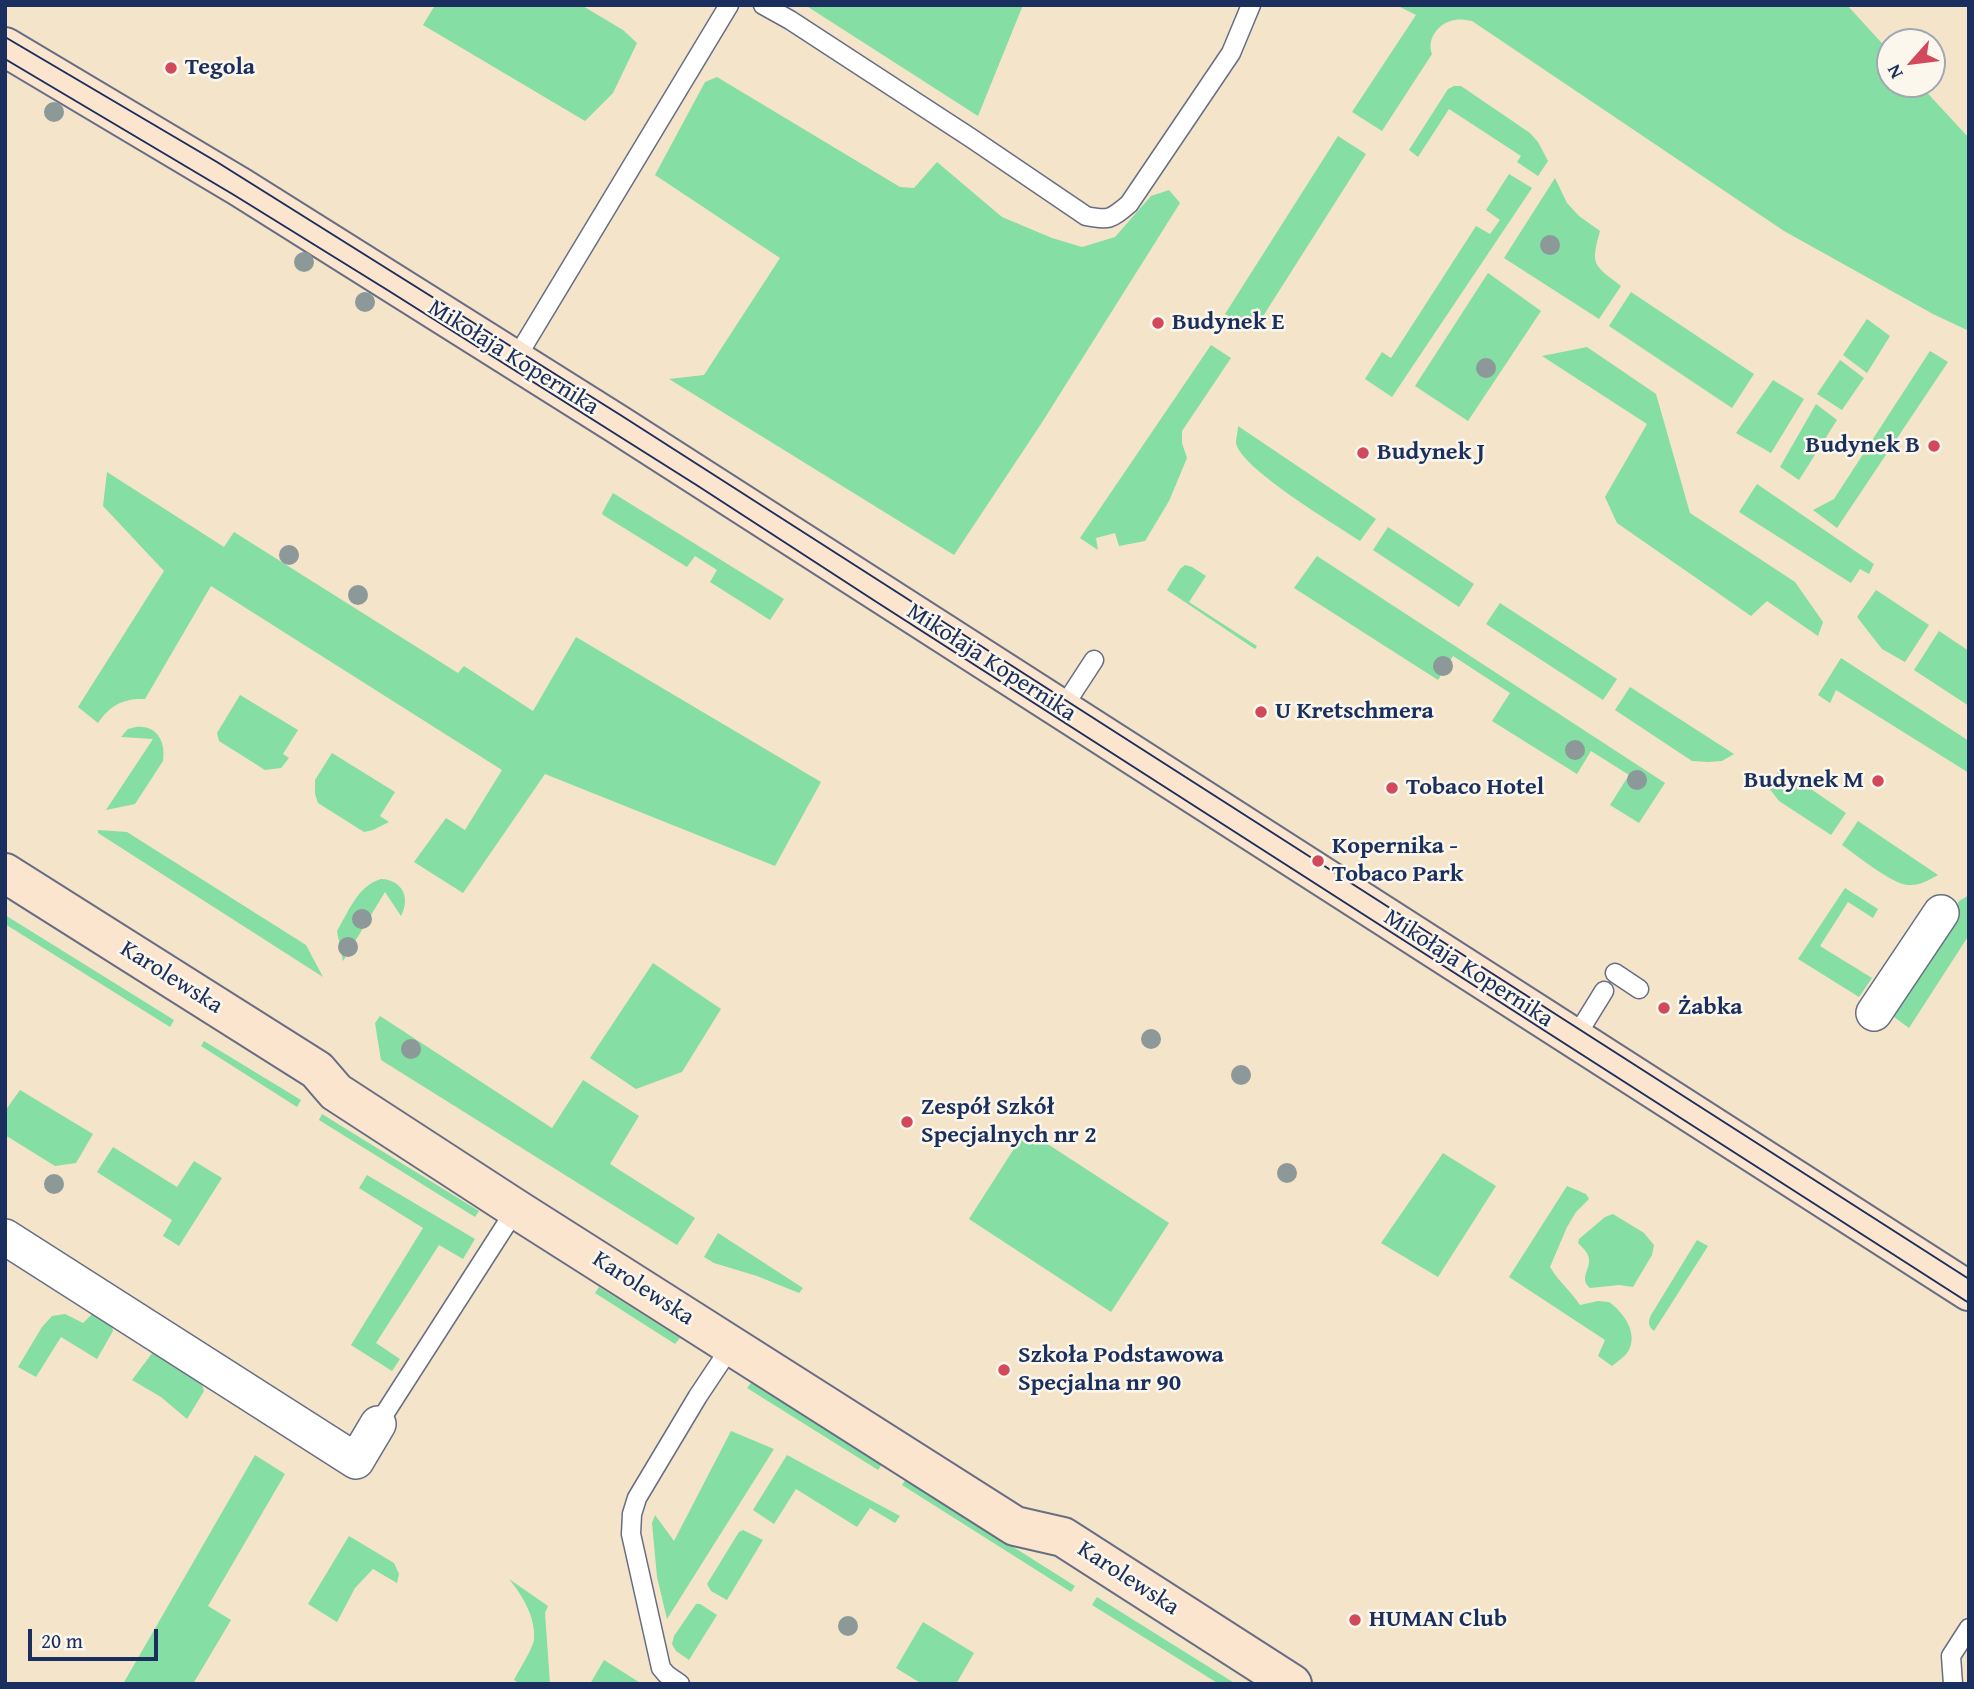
<!DOCTYPE html>
<html>
<head>
<meta charset="utf-8">
<style>
	body { margin:0 }
	#map { position:relative; width:1974px; height:1689px; overflow:hidden; background:#f4e4ca; font-family:"Gentium Book Plus",serif }
	canvas { display:block }
	.frame { position:absolute; inset:0; border:7px solid #1b2f5e; pointer-events:none }
	.north { position:absolute; left:1876px; top:28px; width:70px; height:70px; box-sizing:border-box; background:#fbf7ec; border:2px solid #a1a7b3; border-radius:50%; rotate:242deg; font-size:19px; font-weight:700; line-height:28px; text-align:center; color:#1b2f5e }
	.north::after { content:''; display:block; margin:auto; width:24px; height:32px; background:#d1495b; clip-path:polygon(50% 0,100% 100%,50% 72%,0 100%) }
	.scale { position:absolute; left:28px; top:1629px; width:130px; height:32px; box-sizing:border-box; border:4px solid #1b2f5e; border-top:0; padding-left:9px; font-size:21px; line-height:24px; white-space:nowrap; color:#1b2f5e; -webkit-text-stroke:5px #fbf7ec; paint-order:stroke }
</style>
</head>
<body>
<div id="map">
<canvas width="1974" height="1689"></canvas>
<div class="frame"></div>
<div class="north">N</div>
<div class="scale">20 m</div>
</div>
<script>
const g = document.querySelector('canvas').getContext('2d');
g.lineJoin = 'round';
function fill(path, color) { g.fillStyle = color; g.fill(path, 'evenodd'); }
function stroke(path, color, width, dash) { g.strokeStyle = color; g.lineWidth = width; g.lineCap = dash ? 'butt' : 'round'; g.setLineDash(dash || []); g.stroke(path); }
function write(font, color, halo, rows, align = 'center') {
  g.font = font + ' "Gentium Book Plus",serif'; g.lineWidth = 5; g.setLineDash([]); g.textBaseline = 'middle'; g.strokeStyle = halo; g.fillStyle = color; for (const [text, x, y, turn = 0] of rows) {
    g.save(); g.translate(x, y); g.rotate((+turn || 0) * Math.PI / 180); g.textAlign = isNaN(turn) ? turn : align; if (halo) g.strokeText(text, 0, 0); g.fillText(text, 0, 0); g.restore();
  }
}
const green = new Path2D(`
	M435 5H581L623 30 637 43 613 93 585 121 423 25Z
	M805 5H1023L978 116Z
	M1396 5H1847L1890 52V84H1919L1969 138V331L1933 314 1784 231 1472 21C1466 20 1460 19 1455 20 1439 22 1426 39 1432 54L1382 131 1352 112 1416 15Z
	M717 77 900 187 914 188 937 162 1002 217 1052 238 1082 247 1115 237 1151 196 1169 190 1180 203 1041 424 954 555 669 379 704 375 780 258 655 175 705 82Z
	M1454 86H1461L1530 133 1538 142 1548 161 1538 176 1517 162 1521 156 1449 109 1418 157 1409 150 1448 89Z
	M1338 136 1366 154 1253 332 1225 314Z
	M1509 174 1532 188 1392 397 1365 379 1382 352 1391 358 1476 226 1490 234 1500 220 1486 210Z
	M1555 178 1567 203 1579 216 1600 231C1590 266 1594 265 1621 286L1599 319 1504 258Z
	M1488 273 1541 311 1468 421 1415 386Z
	M1631 292 1754 374 1732 408 1609 326Z
	M1867 319 1890 336 1867 373 1843 355Z
	M1211 345 1231 358 1182 431V443L1187 458 1169 501 1145 541 1119 546 1115 533 1096 538 1098 550 1080 538Z
	M1587 347 1656 394 1690 513 1795 582 1823 622 1818 636 1767 601 1751 616 1617 523 1605 497 1647 424 1542 356Z
	M1930 351 1948 362 1837 528 1813 510 1834 499Z
	M1840 360 1864 378 1842 410 1817 394Z
	M1773 380 1804 399 1771 453 1736 433Z
	M1816 404 1837 420 1799 480 1780 467Z
	M1238 426 1376 519 1360 541C1335 524 1241 469 1236 443 1236 438 1238 431 1238 426Z
	M107 472 224 547 234 532 458 673 464 666 533 711 576 637 821 782 775 866 545 774 463 893 414 862 446 818 465 830 502 770 211 586 145 699C124 698 110 705 98 723L78 707 164 571 103 506Z
	M1757 484 1874 564 1869 574 1860 569 1851 583 1739 512Z
	M613 493 784 599 770 620 710 582 717 570 695 556 687 567 603 515 602 513Z
	M1388 527 1474 584 1459 607 1373 550Z
	M1317 556 1665 783 1639 823 1610 805 1629 775 1591 751 1577 774 1492 721 1510 693 1453 656 1438 680 1294 588Z
	M1185 565 1192 567 1206 576 1189 602 1257 646 1255 649 1167 590 1180 569Z
	M1876 590 1929 625 1905 662 1882 649 1857 617Z
	M1500 603 1617 679 1603 700 1486 624Z
	M1939 631 1969 651V706L1914 670Z
	M1841 658 1969 741V773L1836 690 1830 703 1818 695Z
	M1630 687 1734 754 1722 761 1708 762 1692 761 1615 710Z
	M240 695 298 730 283 754 289 758 281 768 265 770 219 741 217 733Z
	M136 727C157 725 166 742 163 761L135 804 106 810 153 739 121 737 128 729Z
	M332 753 395 792 380 816 389 822 373 830 364 832 318 803 315 794V780Z
	M1780 768 1846 813 1831 835 1779 801 1769 788Z
	M1858 821 1938 875C1929 880 1919 886 1908 885 1892 884 1856 855 1842 845Z
	M98 830 127 832 306 945 323 977 98 833Z
	M381 879C402 880 411 897 401 916L385 892 343 961 337 931C348 913 358 885 381 879Z
	M1845 888 1878 909 1873 918 1848 902 1820 946 1872 978 1859 997 1798 959Z
	M1969 895V935L1909 1028 1890 1014 1959 901Z
	M5 915 174 1020 170 1027 5 924Z
	M653 963 721 1009 682 1072 636 1089 590 1058Z
	M380 1016 552 1128 583 1080 639 1116 610 1164 695 1218 677 1245 381 1060 375 1023Z
	M204 1041 301 1100 297 1107 201 1046Z
	M20 1090 93 1134 76 1163 55 1166 5 1135V1111Z
	M322 1114 479 1211 475 1217 319 1120Z
	M1026 1130 1169 1223 1111 1312 969 1219Z
	M113 1147 177 1187 194 1161 222 1178 179 1246 163 1236 172 1220 97 1172Z
	M1443 1153 1496 1186 1438 1277 1381 1243Z
	M367 1175 475 1239 463 1259 439 1245 376 1343 400 1359 392 1371 351 1345 423 1228 359 1188Z
	M1567 1186 1586 1194 1589 1199 1576 1212 1567 1227 1550 1267C1558 1281 1571 1291 1580 1305L1598 1301 1609 1302C1623 1312 1638 1332 1629 1350 1625 1357 1618 1361 1612 1366L1598 1356 1605 1340 1509 1277Z
	M1613 1214 1644 1233 1654 1245 1652 1255 1633 1287 1619 1285 1590 1288C1579 1278 1590 1271 1589 1259 1588 1252 1583 1248 1578 1243L1579 1239 1605 1217Z
	M718 1233 803 1288 799 1293 757 1276 714 1263 704 1257Z
	M1697 1240 1708 1246 1654 1331C1648 1326 1648 1322 1651 1315Z
	M599 1287 680 1338 675 1344 595 1293Z
	M95 1311 111 1322 113 1331 97 1359 61 1337 36 1377 18 1367 42 1327 52 1316 65 1314 83 1323Z
	M153 1352H162L200 1378 204 1391 187 1419 161 1397 132 1380Z
	M751 1383 882 1464 878 1470 747 1388Z
	M731 1431 774 1449 667 1619 657 1577 652 1523 655 1515 674 1541Z
	M255 1455 285 1474 208 1606 231 1620 193 1684H123Z
	M787 1455 900 1516 895 1523 870 1508 857 1527 796 1489 774 1524 753 1510Z
	M906 1479 1075 1586 1071 1592 902 1485Z
	M743 1530 763 1540 727 1600 711 1591 707 1584 739 1532Z
	M349 1536 394 1563 399 1574 397 1583 373 1569 355 1588 337 1622 308 1604Z
	M509 1579 548 1606 545 1613 550 1684H520L514 1680C519 1670 532 1650 534 1640 536 1617 522 1595 509 1579Z
	M1097 1597 1236 1684H1219L1092 1605Z
	M696 1604H700L717 1615 689 1660 676 1651 672 1644 674 1636Z
	M923 1622 974 1653 956 1684H922L896 1668Z
	M604 1660 642 1684H590Z`);
const lane = new Path2D(`
	M763 5 790 20 971 138 1086 216C1109 221 1111 219 1129 204L1231 53 1251 5
	M515 360 729 5
	M1062 709 1094 660
	M1615 973 1639 989
	M1575 1038 1604 991
	M378 1424 516 1209
	M680 1684 667 1675 661 1668 631 1534 632 1514 637 1498 698 1396 732 1345
	M1953 1684 1951 1656 1969 1628`);
const street = new Path2D(`
	M1874 1013 1941 913
	M5 1237 356 1461 378 1424`);
const secondary = new Path2D(`
	M5 47 240 187 617 424 1969 1291
	M5 873 317 1070 336 1092 516 1209 1015 1526 1063 1537 1292 1684`);
const tram = new Path2D(`
	M5 37 217 162 622 416 1969 1279
	M5 59 234 195 389 291 698 486 875 601 1969 1303`);
const trees = [
	[54,112],
	[1550,245],
	[304,262],
	[365,302],
	[1486,368],
	[289,555],
	[358,595],
	[1443,666],
	[1575,750],
	[1637,780],
	[362,919],
	[348,947],
	[1151,1039],
	[411,1049],
	[1241,1075],
	[1287,1173],
	[54,1184],
	[848,1626]
];
const markers = [
	[171,68,7,"#d1495b"],
	[1158,323,7,"#d1495b"],
	[1934,446,7,"#d1495b"],
	[1363,453,7,"#d1495b"],
	[1261,712,7,"#d1495b"],
	[1878,781,7,"#d1495b"],
	[1392,788,7,"#d1495b"],
	[1318,861,7,"#d1495b"],
	[1664,1008,7,"#d1495b"],
	[907,1122,7,"#d1495b"],
	[1004,1370,7,"#d1495b"],
	[1355,1620,7,"#d1495b"]
];
const poiNames = [
	["Tegola",185,68],
	["Budynek E",1172,323],
	["Budynek B",1920,446,"right"],
	["Budynek J",1377,453],
	["U Kretschmera",1275,712],
	["Budynek M",1864,781,"right"],
	["Tobaco Hotel",1406,788],
	["Kopernika -",1332,847],
	["Tobaco Park",1332,875],
	["Żabka",1678,1008],
	["Zespół Szkół",921,1108],
	["Specjalnych nr 2",921,1136],
	["Szkoła Podstawowa",1018,1356],
	["Specjalna nr 90",1018,1384],
	["HUMAN Club",1369,1620]
];
const streetNames = [
	["Mikołaja Kopernika",513,358,32],
	["Mikołaja Kopernika",991,663,33],
	["Mikołaja Kopernika",1468,969,33],
	["Karolewska",171,978,32],
	["Karolewska",643,1289,33],
	["Karolewska",1128,1579,33]
];
fill(green, '#85dea3');
stroke(lane, '#676e84', 21);
stroke(street, '#676e84', 38);
stroke(secondary, '#676e84', 42);
stroke(lane, '#fff', 18);
stroke(street, '#fff', 35);
stroke(secondary, '#fce5cf', 38);
stroke(tram, '#1b2f5e', 2);
g.fillStyle = '#8c9998';
for (const [x, y] of trees) { g.beginPath(); g.arc(x, y, 10, 0, 2 * Math.PI); g.fill(); }
for (const [x, y, r, color] of markers) { const dot = new Path2D(); dot.arc(x, y, r, 0, 2 * Math.PI); g.fillStyle = color; g.fill(dot); stroke(dot, '#fbf7ec', 2.5); }
write('bold 24px', '#1b2f5e', '#fbf7ec', poiNames, 'left');
write('24px', '#1b2f5e', '#fbf7ec', streetNames);
</script>
</body>
</html>
